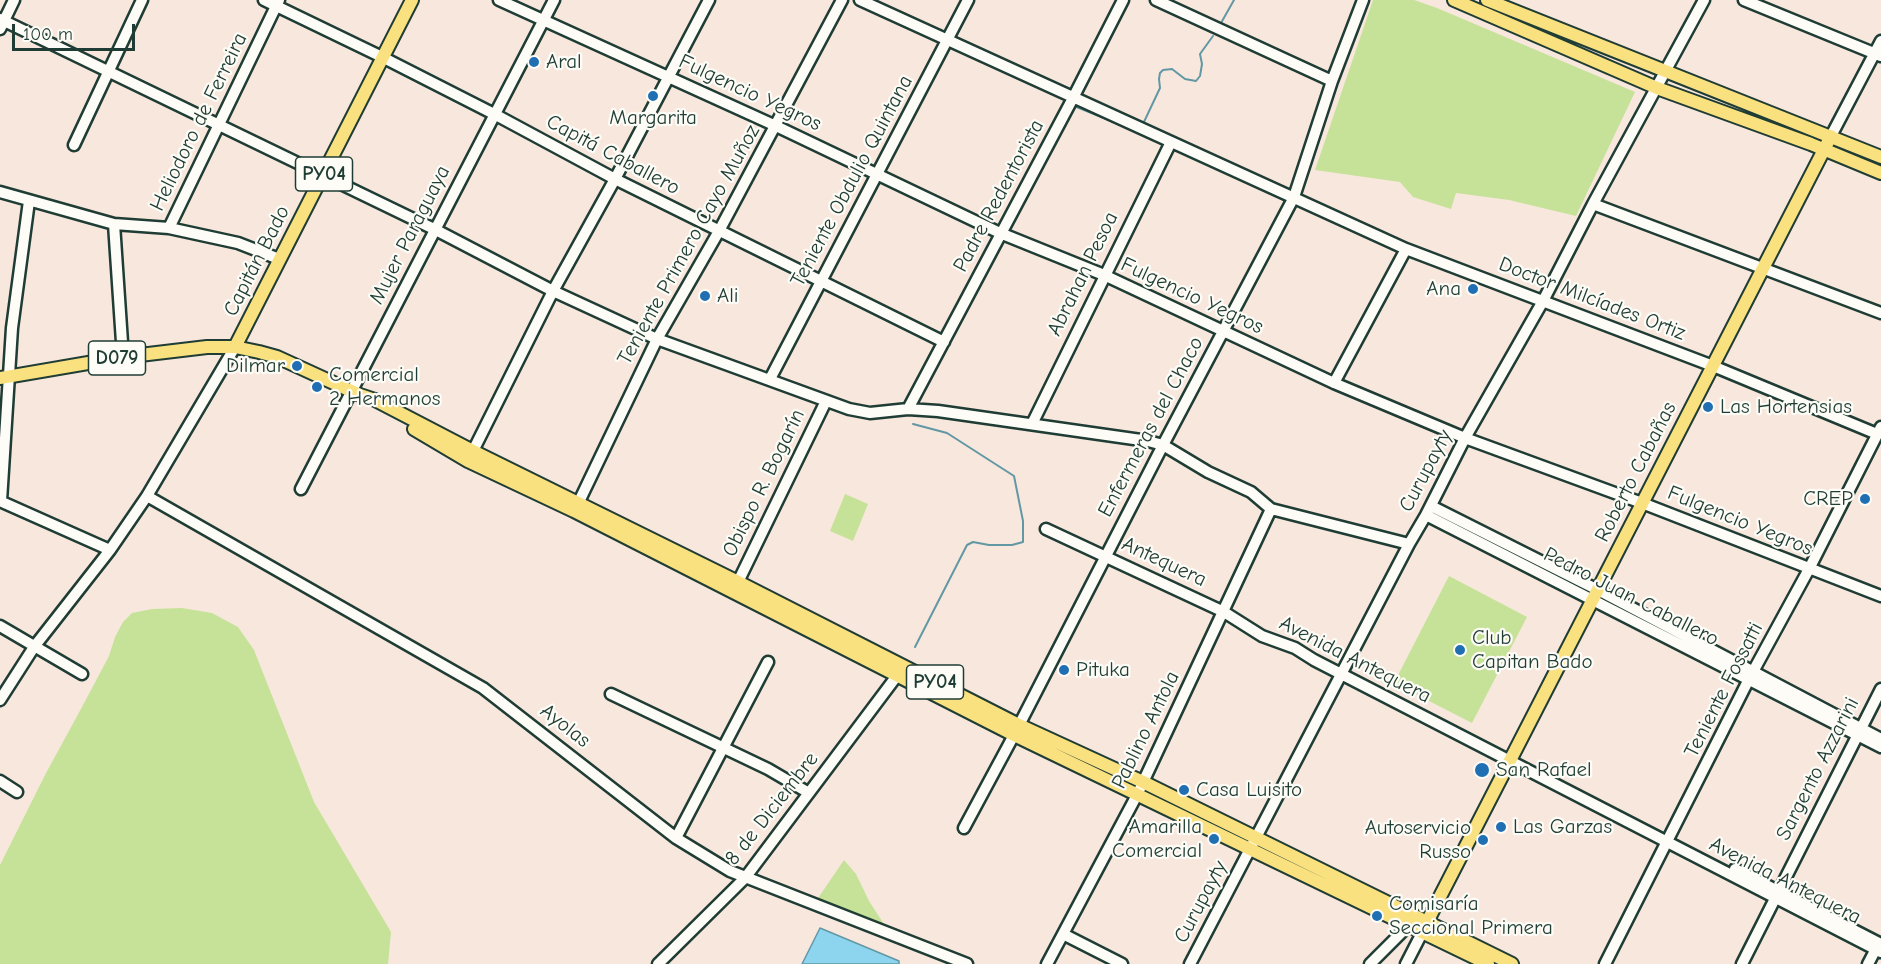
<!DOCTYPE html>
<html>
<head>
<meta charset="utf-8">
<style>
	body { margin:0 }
	#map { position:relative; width:1881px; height:964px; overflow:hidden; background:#f8e7dd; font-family:"Comic Neue",sans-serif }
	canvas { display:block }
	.scale { position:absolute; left:12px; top:24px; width:123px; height:27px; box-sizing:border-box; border:3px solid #1f3d34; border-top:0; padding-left:8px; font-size:18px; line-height:21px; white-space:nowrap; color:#1f3d34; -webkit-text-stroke:4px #fdfcf7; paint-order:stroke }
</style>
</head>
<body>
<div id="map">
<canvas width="1881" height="964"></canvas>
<div class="scale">100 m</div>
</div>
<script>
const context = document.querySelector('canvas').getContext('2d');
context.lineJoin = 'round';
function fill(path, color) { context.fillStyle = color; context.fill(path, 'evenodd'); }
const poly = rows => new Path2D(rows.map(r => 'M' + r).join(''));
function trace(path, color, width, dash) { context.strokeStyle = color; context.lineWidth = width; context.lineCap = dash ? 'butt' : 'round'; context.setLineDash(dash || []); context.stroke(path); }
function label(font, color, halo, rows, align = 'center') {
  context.font = font + ' "Comic Neue",sans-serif'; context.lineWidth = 4.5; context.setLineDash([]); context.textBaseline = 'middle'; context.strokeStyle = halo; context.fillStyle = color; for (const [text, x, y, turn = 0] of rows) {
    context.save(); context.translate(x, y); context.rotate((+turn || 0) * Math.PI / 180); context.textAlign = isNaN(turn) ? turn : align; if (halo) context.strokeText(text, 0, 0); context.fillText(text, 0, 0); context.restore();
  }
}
fill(poly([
	[1373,0,1414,0,1437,8,1635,92,1576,216,1509,200,1456,193,1451,209,1413,197,1400,182,1315,170],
	[845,494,868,504,853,541,830,531],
	[1449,576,1527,617,1472,723,1394,683],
	[182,608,212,613,238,627,254,650,314,802,391,932,388,964,0,964,0,865,46,773,82,707,109,656,115,637,123,622,132,613,152,609],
	[844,860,856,874,869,901,889,932,814,904]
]), '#c6e299');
const water = poly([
	[820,928,899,961,899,964,802,964,820,928]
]);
fill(water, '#8dd4ef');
trace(water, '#6198a4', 1.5);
trace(poly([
	[1221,23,1234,0],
	[1073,107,1074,106,1126,127],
	[1143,124,1160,88,1159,79,1160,73,1163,70,1172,69,1185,79,1196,81,1200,76,1202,64,1200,54,1213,36],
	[1012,224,1033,184],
	[992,262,1002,242],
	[913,424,947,433,1014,476,1023,521,1023,542,1012,545,989,545,973,542,967,545,915,647]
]), '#6198a4', 2);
const minor = poly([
	[264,0,382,57,496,115,615,179,944,342],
	[499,0,776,126,1000,233,1104,275,1334,383,1465,438,1642,503,1881,596],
	[860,0,1406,249,1713,366,1877,434],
	[1156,0,1332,81],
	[1744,0,1881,56],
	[0,19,434,229,553,291,657,339,849,409,870,413,908,409,938,411,1148,441,1163,445,1208,472,1251,492,1271,509,1409,544],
	[0,29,14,0],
	[1831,136,1881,41],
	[74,145,142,0],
	[0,192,114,224,169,228,238,243,279,259],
	[1593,204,1881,313],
	[114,224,123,357],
	[169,228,279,0],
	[770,379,968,0],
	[1334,383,1406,249],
	[908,409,1073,98,1123,0],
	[1032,424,1171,142],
	[470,457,553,291,615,179,709,0],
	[301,489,554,0],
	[147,496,483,688,676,838,730,871,967,964],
	[0,501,110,550],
	[1,501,12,328,29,201],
	[1431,506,1598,590,1881,739],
	[575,510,657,339,719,231,842,0],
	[1426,515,1881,747],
	[1046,529,1224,612,1262,636,1295,648,1314,660,1881,952],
	[738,582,826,401],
	[0,626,82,674],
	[611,694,768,769,809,793],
	[0,700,34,647,110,550,147,496,235,347],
	[0,781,17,792],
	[964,828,1014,735,1163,445,1294,197,1332,81,1363,0],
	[676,838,768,662],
	[1735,869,1881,944],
	[1063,934,1122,964],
	[658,964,745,878,902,669],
	[1047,964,1138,793,1271,509],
	[1190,964,1409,544,1426,515,1465,438,1543,301,1593,204,1704,0],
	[1370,964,1408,926],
	[1406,964,1425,927],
	[1605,964,1749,679,1809,569,1881,427],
	[1742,964,1881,689],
	[1868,964,1878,945]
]);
const major = poly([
	[1454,0,1657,88,1811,144,1881,173],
	[1487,0,1881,157],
	[235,347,412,0],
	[0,378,123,357,207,347,235,347,259,352,277,357,360,395,375,400,473,451,738,582,1019,725,1143,782,1512,964],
	[414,429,468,461,574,511,1014,735,1488,964],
	[1427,922,1831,136]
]);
trace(minor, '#1f3d34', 15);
trace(major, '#1f3d34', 16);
trace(minor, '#fdfcf7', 10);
trace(major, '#fae180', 12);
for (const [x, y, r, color] of [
	[534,62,6,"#1f6fb2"],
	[653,96,6,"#1f6fb2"],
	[1473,289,6,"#1f6fb2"],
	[705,296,6,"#1f6fb2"],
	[297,366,6,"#1f6fb2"],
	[317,387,6,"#1f6fb2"],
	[1708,407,6,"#1f6fb2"],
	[1865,499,6,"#1f6fb2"],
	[1460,650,6,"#1f6fb2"],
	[1064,670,6,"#1f6fb2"],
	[1482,770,8,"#1f6fb2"],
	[1184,790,6,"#1f6fb2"],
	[1501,827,6,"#1f6fb2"],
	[1214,839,6,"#1f6fb2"],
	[1483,840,6,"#1f6fb2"],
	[1377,916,6,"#1f6fb2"]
]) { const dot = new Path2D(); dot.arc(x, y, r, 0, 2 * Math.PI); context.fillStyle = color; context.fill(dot); trace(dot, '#fdfcf7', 2); }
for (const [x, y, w] of [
	[324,174,57],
	[117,358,57],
	[935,682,57]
]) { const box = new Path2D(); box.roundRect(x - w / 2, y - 17, w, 34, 4.5); context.fillStyle = '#fdfcf7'; context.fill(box); trace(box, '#1f3d34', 1.5); }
label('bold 20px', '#1f3d34', null, [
	["PY04",324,174],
	["D079",117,358],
	["PY04",935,682]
]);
label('21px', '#1f3d34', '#fdfcf7', [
	["Aral",546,62],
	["Margarita",653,118,"center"],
	["Ana",1461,289,"right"],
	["Ali",717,296],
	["Dilmar",285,366,"right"],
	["Comercial",329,375],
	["2 Hermanos",329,399],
	["Las Hortensias",1720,407],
	["CREP",1853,499,"right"],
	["Club",1472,638],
	["Capitan Bado",1472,662],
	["Pituka",1076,670],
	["San Rafael",1496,770],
	["Casa Luisito",1196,790],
	["Amarilla",1202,827,"right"],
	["Comercial",1202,851,"right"],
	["Las Garzas",1513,827],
	["Autoservicio",1471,828,"right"],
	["Russo",1471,852,"right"],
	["Comisaría",1389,904],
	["Seccional Primera",1389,928]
], 'left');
label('21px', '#1f3d34', '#fdfcf7', [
	["Fulgencio Yegros",750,93,25],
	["Heliodoro de Ferreira",199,122,-64],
	["Capitá Caballero",613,155,28],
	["Teniente Obdulio Quintana",852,181,-62],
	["Padre Redentorista",999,196,-62],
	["Mujer Paraguaya",410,235,-63],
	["Teniente Primero Cayo Muñoz",689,245,-61],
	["Capitán Bado",257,261,-63],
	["Abrahan Pesoa",1083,274,-64],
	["Fulgencio Yegros",1192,296,25],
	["Doctor Milcíades Ortiz",1592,299,21],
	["Enfermeras del Chaco",1151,427,-62],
	["Curupayty",1426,471,-62],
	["Roberto Cabañas",1636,472,-63],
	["Obispo R. Bogarín",764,483,-64],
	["Fulgencio Yegros",1740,521,22],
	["Antequera",1164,562,25],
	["Pedro Juan Caballero",1631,597,27],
	["Avenida Antequera",1355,660,27],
	["Teniente Fossatti",1724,690,-63],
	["Ayolas",565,726,38],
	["Pablino Antola",1146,730,-64],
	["Sargento Azzarini",1818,769,-63],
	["8 de Diciembre",772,809,-52],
	["Avenida Antequera",1785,881,27],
	["Curupayty",1201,902,-62]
]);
</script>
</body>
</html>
